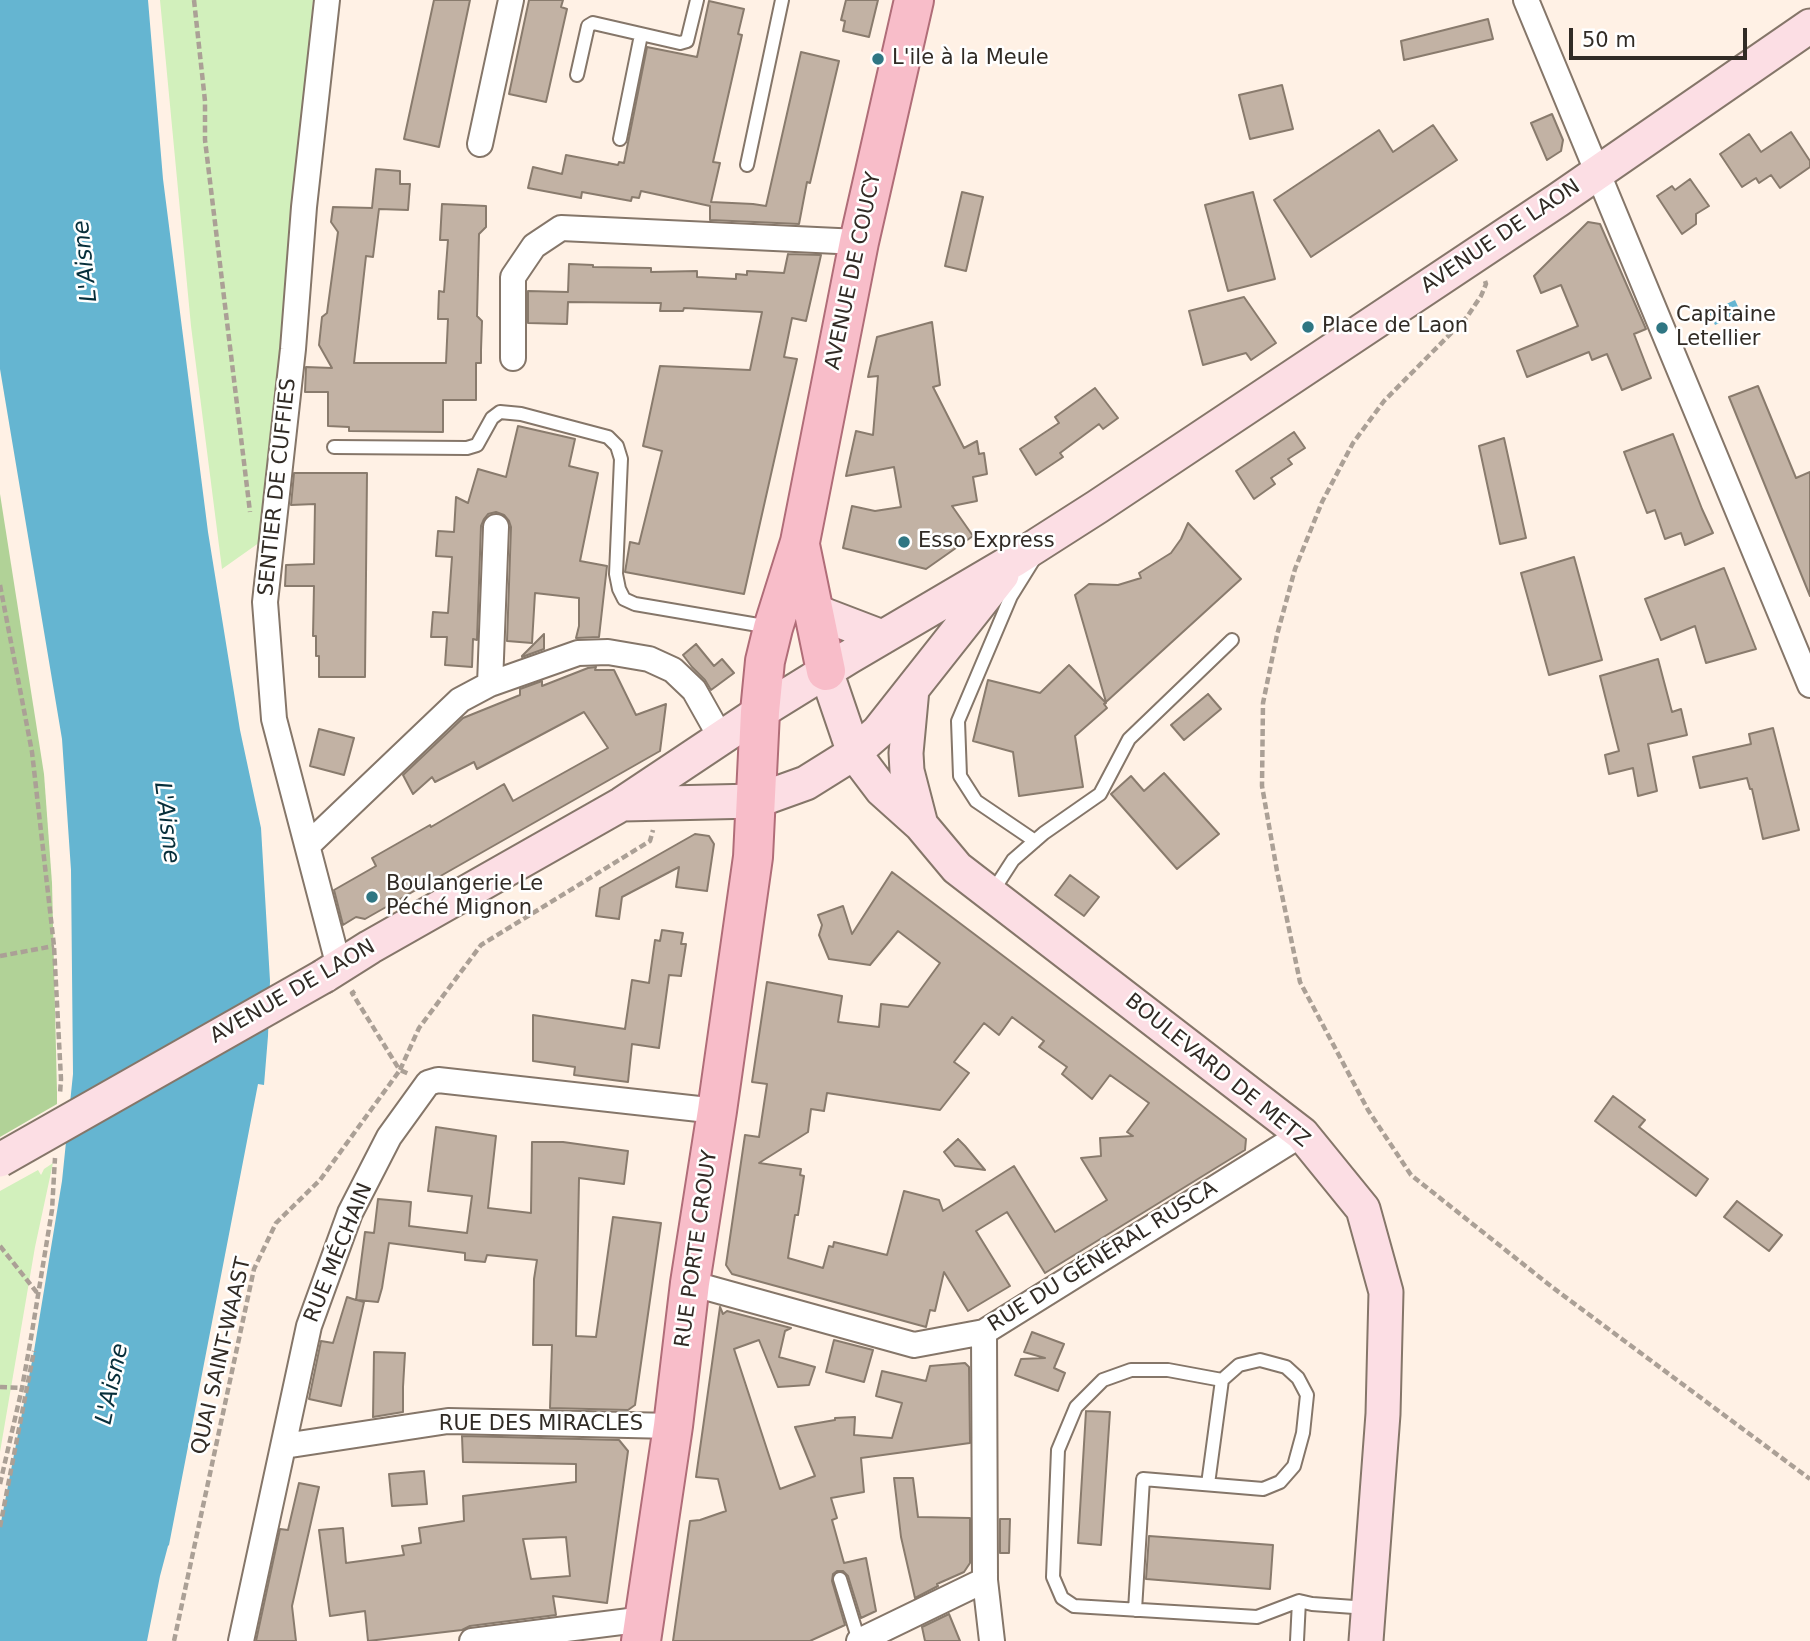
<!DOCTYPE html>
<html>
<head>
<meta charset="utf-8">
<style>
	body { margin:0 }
	#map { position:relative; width:1810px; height:1641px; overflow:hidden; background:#fff1e5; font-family:"DejaVu Sans",sans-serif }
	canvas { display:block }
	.scale { position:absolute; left:1569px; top:28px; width:178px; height:32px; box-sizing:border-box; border:4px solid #312b25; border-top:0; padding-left:9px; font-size:21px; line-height:24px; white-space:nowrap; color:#312b25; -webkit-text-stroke:5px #fff; paint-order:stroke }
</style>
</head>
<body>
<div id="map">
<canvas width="1810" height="1641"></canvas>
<div class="scale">50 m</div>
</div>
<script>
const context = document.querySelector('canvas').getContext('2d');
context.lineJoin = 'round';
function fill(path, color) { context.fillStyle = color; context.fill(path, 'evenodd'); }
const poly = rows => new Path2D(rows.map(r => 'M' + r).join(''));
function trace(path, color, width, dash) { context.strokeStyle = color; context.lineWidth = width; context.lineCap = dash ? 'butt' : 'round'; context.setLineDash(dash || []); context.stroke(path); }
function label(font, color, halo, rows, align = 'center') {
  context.font = font + ' "DejaVu Sans",sans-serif'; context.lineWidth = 5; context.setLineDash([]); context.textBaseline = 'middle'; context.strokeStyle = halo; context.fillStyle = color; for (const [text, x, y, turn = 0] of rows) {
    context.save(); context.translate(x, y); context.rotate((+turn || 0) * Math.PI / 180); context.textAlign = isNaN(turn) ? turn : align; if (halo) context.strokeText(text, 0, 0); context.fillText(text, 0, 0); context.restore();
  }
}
fill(poly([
	[160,0,313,0,263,540,222,569,191,326],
	[53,1163,35,1247,0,1452,0,1191,38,1170,41,1175,44,1169]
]), '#d2f0bc');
fill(poly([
	[0,494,44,774,52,883,57,1093,57,1104,0,1137]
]), '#b1d297');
fill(poly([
	[0,0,148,0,163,179,208,532,240,730,261,828,270,981,268,1036,264,1085,258,1084,169,1545,168,1546,160,1576,147,1641,0,1641,0,1527,34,1351,62,1181,73,1074,71,870,62,739,0,369],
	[1735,300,1741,313,1715,325,1709,312]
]), '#65b5d1');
const building = poly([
	[434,0,470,0,439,147,404,139,434,0],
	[529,0,563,0,561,7,567,9,546,102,509,94,529,0],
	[846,0,878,0,869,37,843,31,845,21,841,20,846,0],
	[709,1,744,9,738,34,742,35,713,162,720,163,711,202,753,204,766,206,801,52,839,61,810,183,807,182,799,224,710,220,710,206,641,191,639,198,632,197,631,201,582,192,581,198,528,188,533,167,562,174,566,155,618,165,619,162,624,163,647,47,697,57,709,1],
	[1488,19,1493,39,1404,60,1401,41,1488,19],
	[1282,85,1293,129,1250,139,1239,95,1282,85],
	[1552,114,1563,140,1561,151,1547,160,1531,123,1552,114],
	[1433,125,1457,160,1311,257,1274,200,1379,130,1393,152,1433,125],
	[1791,132,1810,161,1810,167,1780,188,1771,175,1759,183,1756,178,1742,187,1720,154,1749,134,1761,152,1791,132],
	[376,169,400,171,400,184,410,184,408,210,379,209,373,257,366,256,354,363,446,363,448,319,438,319,439,291,444,292,448,240,440,240,442,204,486,206,486,227,479,234,477,316,482,321,481,350,481,363,476,363,476,400,443,400,443,432,349,431,349,427,328,426,328,392,305,392,306,367,332,368,319,345,322,317,327,313,338,232,331,222,333,207,372,208,376,169],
	[1690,179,1709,206,1696,214,1696,224,1682,234,1657,196,1672,186,1675,190,1690,179],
	[962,192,983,197,966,271,945,266,962,192],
	[1253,192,1275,279,1228,291,1205,205,1253,192],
	[1588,222,1600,224,1646,329,1634,334,1651,378,1622,390,1607,354,1592,360,1589,352,1527,377,1517,351,1578,326,1561,285,1541,293,1534,276,1588,222],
	[788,254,821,255,806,321,792,318,784,357,797,359,744,594,625,572,630,542,639,544,662,451,643,446,660,366,750,370,762,312,684,308,683,311,660,311,661,303,568,302,567,324,528,323,528,291,568,292,569,264,593,265,593,267,651,268,651,272,697,271,697,277,736,279,736,274,747,275,747,271,784,273,788,254],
	[1244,297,1276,343,1251,360,1246,353,1203,365,1189,311,1244,297],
	[932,322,940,385,933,387,964,448,977,441,979,454,984,453,987,474,973,477,977,501,952,506,973,536,926,569,843,548,852,506,875,511,901,507,894,467,846,476,856,431,873,435,878,376,868,377,877,337,932,322],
	[1758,386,1796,478,1810,472,1810,596,1729,397,1758,386],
	[1095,388,1118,418,1103,429,1099,424,1060,453,1063,457,1036,475,1020,449,1059,423,1055,417,1095,388],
	[518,426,575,439,569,466,598,473,580,561,607,566,599,637,576,638,579,626,579,598,535,593,532,643,507,641,511,527,509,521,504,515,496,512,488,514,484,519,481,526,477,640,473,639,472,667,445,665,447,637,431,637,433,612,448,613,452,557,436,556,438,531,454,532,456,497,468,503,478,469,506,477,518,426],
	[1294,432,1305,448,1288,459,1292,464,1271,478,1275,484,1254,499,1236,471,1294,432],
	[1673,434,1702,509,1713,533,1685,545,1681,533,1665,539,1655,510,1647,513,1624,452,1673,434],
	[1504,438,1526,538,1500,544,1479,446,1504,438],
	[294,473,367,473,365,677,319,677,319,656,316,656,316,636,313,636,314,586,285,586,286,565,314,564,315,504,291,505,294,473],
	[1188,523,1241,579,1106,702,1075,595,1089,584,1118,585,1141,578,1139,573,1171,553,1181,539,1188,523],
	[1574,557,1602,660,1549,675,1521,573,1574,557],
	[1724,568,1756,649,1706,663,1695,626,1661,640,1645,599,1724,568],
	[544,634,544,649,522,657,522,656,544,634],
	[696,644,714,666,722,659,734,673,711,690,705,680,692,667,683,655,696,644],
	[1658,659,1672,712,1681,709,1687,735,1648,744,1657,791,1638,796,1633,768,1609,774,1605,755,1619,751,1600,676,1658,659],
	[1069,665,1106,703,1104,704,1107,708,1075,736,1083,787,1019,796,1013,752,973,741,988,680,1040,693,1069,665],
	[596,667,595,670,614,670,636,715,666,704,660,751,365,919,356,917,343,925,334,890,376,866,372,858,430,825,431,827,504,784,513,801,608,748,584,712,477,769,474,762,435,782,432,777,413,794,403,775,463,718,520,695,520,689,542,681,542,686,588,668,596,667],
	[1208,694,1221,709,1184,740,1171,725,1208,694],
	[1773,728,1799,830,1763,839,1752,789,1750,789,1747,778,1700,788,1693,757,1751,744,1749,734,1773,728],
	[319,729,354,738,344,775,310,766,319,729],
	[1164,773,1219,834,1177,869,1111,794,1131,776,1144,791,1164,773],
	[695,834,709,836,714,844,707,891,676,887,679,867,622,897,619,919,596,916,600,888,695,834],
	[892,872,1246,1139,1245,1150,1045,1273,1007,1212,976,1231,1010,1286,968,1311,944,1272,935,1311,930,1310,926,1327,732,1274,726,1265,745,1135,759,1137,767,1084,752,1082,767,982,842,996,838,1022,879,1027,881,1004,908,1007,940,963,898,931,870,965,829,959,819,935,822,925,818,915,843,906,852,934,892,872],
	[1012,1017,1044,1041,1039,1047,1067,1067,1062,1074,1092,1099,1110,1075,1149,1103,1127,1132,1133,1136,1100,1138,1101,1156,1081,1158,1107,1200,1055,1232,1014,1166,943,1211,939,1200,904,1191,887,1255,834,1242,833,1247,829,1246,823,1268,788,1258,795,1215,798,1215,804,1176,800,1175,801,1169,759,1163,808,1132,811,1109,824,1111,827,1093,940,1110,969,1073,954,1062,984,1023,999,1035,1012,1017],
	[1070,875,1099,897,1084,916,1055,895,1070,875],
	[662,930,683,933,681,944,686,944,681,976,669,975,659,1048,632,1044,628,1082,574,1075,575,1067,533,1061,533,1015,625,1029,632,980,649,983,655,940,660,941,662,930],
	[1613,1096,1645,1120,1639,1127,1708,1179,1696,1196,1595,1121,1613,1096],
	[436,1127,496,1136,488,1208,531,1213,532,1142,563,1142,628,1151,624,1184,579,1178,576,1336,596,1337,613,1217,661,1223,635,1405,628,1410,550,1408,552,1345,533,1345,534,1279,537,1260,487,1255,485,1262,465,1260,465,1253,389,1243,382,1288,378,1302,357,1300,364,1302,341,1406,309,1399,321,1341,333,1343,347,1297,356,1300,365,1232,374,1233,378,1199,411,1202,409,1226,467,1233,472,1196,428,1191,436,1127],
	[958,1139,965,1146,985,1170,955,1166,944,1152,958,1139],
	[1737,1201,1782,1235,1769,1251,1724,1217,1737,1201],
	[720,1307,723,1314,727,1311,791,1328,785,1331,779,1357,815,1367,809,1385,778,1387,759,1340,734,1349,780,1489,815,1476,795,1427,835,1420,835,1418,855,1417,854,1435,892,1438,902,1403,876,1396,882,1371,926,1381,930,1366,965,1363,969,1367,970,1443,861,1458,864,1492,831,1498,837,1518,832,1520,844,1563,866,1558,876,1611,861,1618,848,1576,843,1571,837,1571,833,1574,832,1581,845,1625,810,1641,673,1641,690,1521,700,1520,726,1511,718,1479,696,1477,720,1307],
	[1032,1332,1064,1344,1054,1368,1065,1373,1058,1391,1015,1375,1021,1359,1045,1358,1024,1352,1032,1332],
	[834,1340,873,1350,864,1382,826,1372,834,1340],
	[374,1352,405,1353,403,1387,403,1412,373,1417,374,1352],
	[1086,1411,1110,1412,1101,1545,1078,1543,1086,1411],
	[462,1436,619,1440,628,1451,607,1603,553,1596,556,1615,470,1626,462,1630,368,1641,365,1611,330,1616,319,1530,343,1528,346,1563,404,1555,402,1546,421,1543,419,1528,464,1521,463,1496,576,1482,576,1464,463,1462,462,1436],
	[566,1537,570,1576,531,1579,523,1539,566,1537],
	[424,1471,427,1504,392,1506,389,1474,424,1471],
	[894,1478,913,1478,918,1517,970,1518,970,1563,964,1572,937,1584,938,1586,915,1598,901,1537,894,1478],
	[299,1483,319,1487,292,1606,296,1641,256,1641,280,1529,288,1530,299,1483],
	[1000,1519,1010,1519,1009,1553,1000,1553,1000,1519],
	[1149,1536,1273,1545,1270,1589,1146,1579,1149,1536],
	[949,1614,960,1641,925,1641,922,1627,949,1614]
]);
fill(building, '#c2b2a4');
trace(building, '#897b6d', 2);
const service = poly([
	[577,75,588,26,593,23,680,43,687,41,697,0],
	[620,139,641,35],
	[747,165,782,0],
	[334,447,467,448,477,445,492,418,500,412,521,414,608,437,617,446,621,459,616,574,619,589,624,599,635,604,770,627],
	[1034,559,1011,596,958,721,960,776,976,801,1035,841],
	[991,894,1013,860,1044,833,1100,794,1129,739,1232,640],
	[1208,1484,1222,1380],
	[840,1579,859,1641],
	[1135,1610,1143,1479,1263,1489,1280,1482,1294,1466,1303,1433,1307,1395,1298,1378,1286,1367,1260,1360,1239,1365,1222,1380,1168,1370,1131,1370,1103,1380,1076,1407,1058,1450,1053,1577,1062,1598,1074,1606,1257,1617,1299,1601,1312,1604,1368,1608],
	[1297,1641,1299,1601]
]);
const minor = poly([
	[327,0,304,207,293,349,265,602,274,719,339,967],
	[1526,0,1810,685],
	[480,144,511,0],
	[513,358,513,277,534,246,561,228,859,242],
	[490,684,496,527],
	[308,845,460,700,490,684,578,653,608,652,649,659,673,670,694,690,721,738],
	[690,1283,914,1345,984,1332,1302,1134],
	[984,1332,985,1580,992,1641],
	[284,1446,448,1421,673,1426],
	[241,1641,309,1326,350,1213,389,1137,428,1083,438,1080,717,1111],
	[472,1641,645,1619],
	[859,1641,985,1580]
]);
const secondary = poly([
	[814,611,882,637],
	[826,671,854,753,882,790,921,825,957,868,1302,1134,1363,1209,1386,1292,1383,1414,1366,1641],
	[912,689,906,753,907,771,921,825],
	[623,804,756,801,806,783,854,753,878,732,1002,575],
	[324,976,370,947,622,804,760,712,849,657,1014,560,1097,507,1558,200,1810,26]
]);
const primary = poly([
	[800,545,826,671],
	[641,1641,673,1426,690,1283,717,1111,753,857,760,712,765,661,773,628,800,542,859,242,914,0]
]);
trace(service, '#857669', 16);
trace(minor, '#857669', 28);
trace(secondary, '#857669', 37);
trace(primary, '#b06d78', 42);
trace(poly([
	[194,0,205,101,205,140,250,512],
	[1485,281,1486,284,1481,296,1467,317,1384,401,1353,443,1322,502,1295,569,1277,635,1263,703,1262,786,1277,871,1300,982,1368,1110,1411,1175,1552,1287,1810,1479],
	[0,585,32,752,54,946,61,1079,60,1094],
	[0,956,54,946],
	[355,991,352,993,399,1069],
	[400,1070,419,1028,481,945,650,841,653,830],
	[0,1246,38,1294],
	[0,1387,22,1388],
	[0,1484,22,1388,31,1338,52,1210,55,1158],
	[0,1527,34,1351],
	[174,1641,254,1269,276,1223,320,1180,400,1070,409,1074]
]), '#aba096', 4.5, [7, 3.5]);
trace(service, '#fff', 12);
trace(minor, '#fff', 24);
trace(secondary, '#fcdee4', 33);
trace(primary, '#f8bdc9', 38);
const secondaryBridge = poly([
	[0,1160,324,976]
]);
trace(secondaryBridge, '#857669', 37, []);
trace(secondaryBridge, '#fcdee4', 33);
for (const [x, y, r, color] of [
	[878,59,7,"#2f7683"],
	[1308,327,7,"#2f7683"],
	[1662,328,7,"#2f7683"],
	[904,542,7,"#2f7683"],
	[372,897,7,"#2f7683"]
]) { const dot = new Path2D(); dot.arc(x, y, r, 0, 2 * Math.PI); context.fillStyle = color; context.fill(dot); trace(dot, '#fff', 2.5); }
label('21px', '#312b25', '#fff', [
	["L'ile à la Meule",892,59],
	["Capitaine",1676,316],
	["Letellier",1676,340],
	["Place de Laon",1322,327],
	["Esso Express",918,542],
	["Boulangerie Le",386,885],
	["Péché Mignon",386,909]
], 'left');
label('21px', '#312b25', '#fff', [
	["AVENUE DE LAON",1501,237,-34],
	["AVENUE DE COUCY",854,271,-78],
	["SENTIER DE CUFFIES",278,487,-84],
	["AVENUE DE LAON",293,992,-30],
	["BOULEVARD DE METZ",1217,1071,39],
	["RUE PORTE CROUY",697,1249,-82],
	["RUE MÉCHAIN",339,1253,-68],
	["RUE DU GÉNÉRAL RUSCA",1103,1257,-32],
	["QUAI SAINT-WAAST",222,1356,-77],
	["RUE DES MIRACLES",541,1425]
]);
label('italic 23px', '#062e3a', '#fff', [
	["L'Aisne",86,261,-96],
	["L'Aisne",166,823,83],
	["L'Aisne",113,1384,-78]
]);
</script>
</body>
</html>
